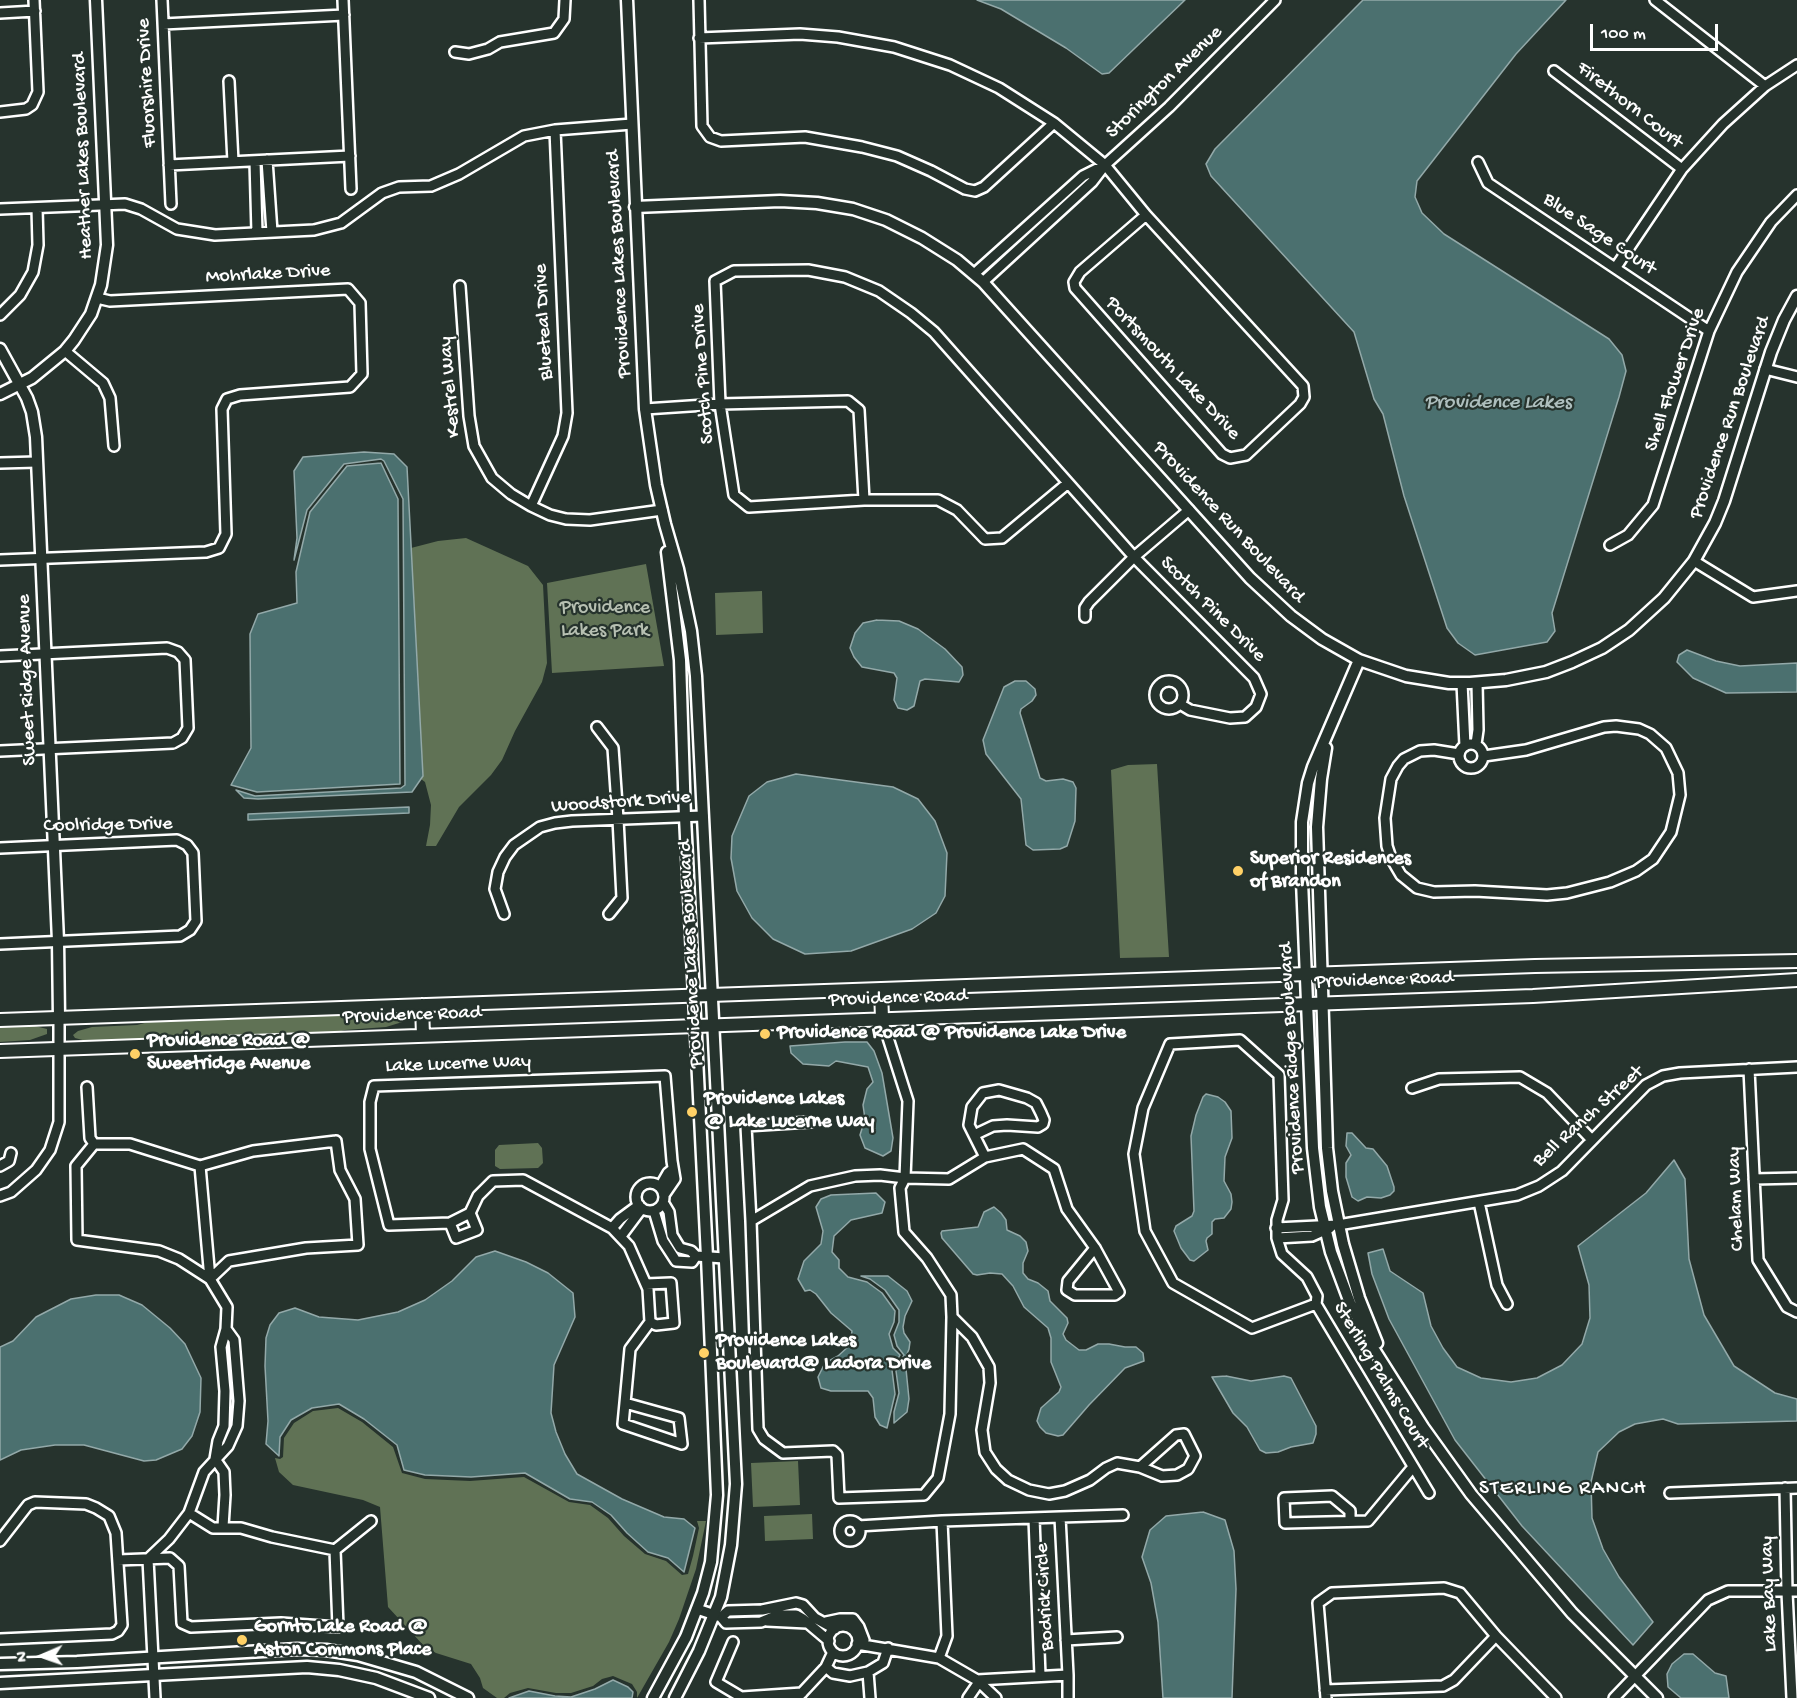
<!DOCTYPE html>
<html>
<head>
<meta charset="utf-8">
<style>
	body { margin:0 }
	#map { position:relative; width:1797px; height:1698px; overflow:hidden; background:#26332d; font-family:"Gochi Hand",sans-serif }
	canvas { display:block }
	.north { position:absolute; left:12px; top:1626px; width:60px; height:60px; -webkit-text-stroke:4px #26332d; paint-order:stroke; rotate:268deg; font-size:16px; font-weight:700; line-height:24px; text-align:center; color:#fff }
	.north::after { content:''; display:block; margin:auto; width:21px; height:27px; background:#fff; clip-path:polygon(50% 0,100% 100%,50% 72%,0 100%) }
	.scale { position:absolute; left:1590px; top:24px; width:128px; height:27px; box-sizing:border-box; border:3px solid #fff; border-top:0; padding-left:8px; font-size:18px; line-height:21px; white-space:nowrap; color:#fff; -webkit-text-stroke:4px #26332d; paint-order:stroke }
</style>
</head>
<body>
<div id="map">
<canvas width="1797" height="1698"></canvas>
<div class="north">N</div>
<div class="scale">100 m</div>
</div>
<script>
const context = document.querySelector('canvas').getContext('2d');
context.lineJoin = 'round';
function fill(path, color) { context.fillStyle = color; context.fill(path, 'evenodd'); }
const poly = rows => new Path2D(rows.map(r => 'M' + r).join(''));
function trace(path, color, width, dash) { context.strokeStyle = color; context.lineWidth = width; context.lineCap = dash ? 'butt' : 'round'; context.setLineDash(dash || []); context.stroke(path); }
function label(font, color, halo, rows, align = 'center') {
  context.font = font + ' "Gochi Hand",sans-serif'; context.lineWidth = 4.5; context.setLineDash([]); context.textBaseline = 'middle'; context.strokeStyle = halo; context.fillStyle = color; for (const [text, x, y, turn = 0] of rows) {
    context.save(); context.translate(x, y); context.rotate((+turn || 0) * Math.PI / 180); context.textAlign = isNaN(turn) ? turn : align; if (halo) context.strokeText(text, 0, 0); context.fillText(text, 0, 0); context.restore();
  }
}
fill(poly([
	[466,538,528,566,543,585,547,663,542,682,515,731,502,760,491,775,459,807,436,846,426,846,430,825,431,805,425,782,421,779,423,776,411,548,438,541],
	[646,564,664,666,552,673,547,583],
	[762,591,763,633,716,635,715,593],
	[1157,764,1169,957,1120,958,1111,770,1128,765],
	[391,1012,408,1016,409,1020,386,1027,345,1030,326,1035,90,1042,75,1038,73,1035,78,1031,92,1027,137,1025,156,1020],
	[0,1025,35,1026,47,1029,47,1034,30,1040,0,1042],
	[538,1143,542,1148,543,1163,538,1168,500,1169,495,1166,495,1150,499,1145],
	[338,1408,362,1422,393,1447,402,1473,425,1479,470,1481,524,1477,569,1502,590,1505,608,1518,624,1536,645,1554,666,1561,682,1575,688,1574,693,1556,699,1528,697,1521,706,1521,696,1569,679,1619,669,1642,637,1698,637,1692,632,1684,613,1676,602,1679,593,1686,571,1693,556,1693,528,1688,510,1693,504,1698,497,1698,483,1688,480,1678,471,1664,436,1653,424,1646,388,1607,380,1507,363,1500,293,1485,279,1472,275,1458,280,1459,283,1457,284,1438,294,1423,313,1411],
	[798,1461,800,1505,753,1507,751,1463],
	[812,1514,813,1539,765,1541,764,1516]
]), '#607255');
const water = poly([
	[977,0,1185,0,1109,73,1102,74,1066,48,1001,9,977,0],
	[1363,0,1566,0,1516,54,1417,181,1415,197,1422,213,1444,234,1609,339,1622,355,1626,371,1619,397,1552,613,1555,631,1547,642,1475,655,1458,643,1447,628,1404,496,1383,414,1374,399,1354,332,1211,176,1206,164,1215,149,1363,0],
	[364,452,394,454,407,467,423,776,412,792,258,799,244,798,236,790,255,796,401,788,405,785,403,499,384,461,381,459,344,464,307,510,294,560,297,538,294,471,303,457,364,452],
	[381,463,398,499,400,784,257,792,231,785,251,748,250,634,258,614,297,603,296,572,310,512,347,466,381,463],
	[877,620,899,621,918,629,945,649,962,667,963,675,959,682,925,679,920,681,914,706,907,710,898,708,894,700,897,678,894,673,862,667,854,657,850,648,855,633,863,623,877,620],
	[1687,650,1716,661,1740,666,1797,663,1797,692,1726,693,1693,678,1677,662,1679,655,1687,650],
	[1015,681,1026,681,1035,689,1036,695,1032,701,1021,709,1020,713,1040,778,1046,781,1063,779,1073,782,1076,788,1075,821,1067,846,1060,849,1033,850,1026,845,1021,799,986,754,983,740,1004,687,1015,681],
	[796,774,893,787,918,799,935,821,947,853,945,896,936,913,912,929,851,951,805,954,773,939,752,918,737,891,731,858,732,836,749,796,767,782,796,774],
	[409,807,409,813,248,820,248,814,409,807],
	[845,1042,867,1042,874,1051,882,1073,893,1138,891,1151,883,1156,865,1148,860,1135,865,1119,863,1105,867,1089,873,1082,868,1067,836,1061,829,1066,803,1064,791,1053,790,1046,845,1042],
	[1206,1094,1218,1097,1225,1102,1231,1111,1232,1138,1225,1157,1224,1181,1231,1194,1232,1202,1231,1209,1224,1218,1215,1219,1212,1222,1212,1234,1207,1238,1206,1241,1208,1250,1194,1261,1190,1260,1181,1248,1174,1231,1176,1226,1192,1216,1194,1211,1191,1136,1196,1115,1203,1097,1206,1094],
	[1347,1133,1352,1133,1366,1148,1373,1149,1387,1166,1394,1187,1394,1191,1390,1195,1381,1198,1367,1197,1358,1201,1352,1197,1346,1177,1346,1163,1351,1155,1346,1146,1347,1133],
	[1674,1160,1685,1179,1689,1259,1704,1315,1734,1366,1775,1393,1797,1399,1797,1421,1678,1424,1663,1419,1635,1424,1619,1432,1598,1452,1591,1482,1592,1518,1603,1549,1619,1577,1653,1622,1633,1645,1522,1526,1455,1440,1389,1319,1372,1274,1368,1253,1383,1249,1390,1271,1423,1293,1431,1326,1443,1348,1457,1367,1481,1378,1511,1382,1537,1378,1562,1365,1582,1344,1590,1318,1589,1285,1578,1246,1646,1193,1674,1160],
	[876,1193,885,1202,882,1213,851,1220,834,1236,832,1252,839,1260,839,1268,848,1277,867,1282,882,1293,895,1311,894,1322,889,1334,893,1348,900,1355,892,1370,895,1394,887,1428,880,1425,875,1417,873,1398,868,1391,831,1391,821,1388,818,1377,825,1363,838,1356,850,1345,852,1331,831,1313,816,1294,810,1290,805,1291,798,1279,804,1261,821,1244,823,1231,816,1207,821,1199,831,1195,876,1193],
	[994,1207,1001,1213,1006,1220,1007,1230,1020,1236,1026,1242,1028,1251,1023,1263,1023,1273,1028,1279,1038,1283,1048,1291,1050,1301,1067,1318,1068,1323,1063,1334,1066,1340,1079,1350,1086,1350,1098,1344,1109,1344,1125,1347,1136,1347,1143,1353,1144,1361,1125,1368,1089,1405,1063,1435,1058,1436,1046,1433,1040,1427,1037,1421,1041,1408,1059,1392,1061,1387,1051,1362,1051,1338,1048,1328,1024,1307,1013,1286,1002,1274,990,1273,977,1275,973,1274,942,1238,941,1233,942,1231,978,1227,984,1212,994,1207],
	[495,1251,526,1262,548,1273,573,1293,575,1317,554,1365,551,1413,556,1432,565,1454,577,1474,622,1499,664,1517,684,1519,695,1528,684,1572,668,1558,648,1552,627,1533,611,1515,592,1502,570,1499,525,1473,471,1477,425,1475,404,1470,397,1445,364,1419,339,1404,312,1408,291,1420,280,1437,279,1456,266,1444,268,1421,265,1366,266,1338,270,1325,279,1313,295,1308,319,1317,358,1320,398,1312,425,1300,452,1281,476,1257,495,1251],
	[861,1276,888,1276,907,1291,912,1301,905,1316,903,1327,904,1333,910,1342,909,1349,905,1359,909,1399,907,1412,894,1423,894,1412,899,1393,896,1371,904,1355,897,1346,894,1335,899,1322,899,1310,885,1290,870,1279,861,1276],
	[96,1295,119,1295,142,1305,170,1328,185,1344,201,1378,200,1412,192,1436,182,1449,156,1460,144,1461,84,1445,55,1445,21,1450,0,1460,0,1347,13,1341,36,1317,71,1299,96,1295],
	[1226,1376,1251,1381,1284,1376,1291,1378,1316,1426,1316,1434,1313,1443,1291,1447,1278,1452,1266,1453,1260,1450,1247,1427,1233,1413,1212,1377,1226,1376],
	[1203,1512,1225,1520,1234,1551,1236,1589,1232,1698,1163,1698,1158,1622,1151,1583,1142,1557,1150,1530,1166,1516,1203,1512],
	[1684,1654,1693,1654,1715,1673,1726,1676,1729,1698,1681,1698,1668,1687,1667,1674,1672,1664,1684,1654],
	[613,1680,628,1687,633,1692,632,1698,509,1698,529,1691,555,1696,571,1697,595,1689,613,1680]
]);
fill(water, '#4b706f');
trace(water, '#93a9a9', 1.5);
const minor = poly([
	[162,0,171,204],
	[343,0,351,189],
	[699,0,702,126,710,137,721,141,805,137,862,147,897,156,931,171,965,189,975,191,984,187,1054,123],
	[1655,0,1765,86],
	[0,13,35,11],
	[163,24,344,15],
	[699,38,800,34,838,37,894,47,950,65,999,88,1054,123,1105,165,1146,215],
	[455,52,469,54,488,49,500,42,554,33,564,19,565,0],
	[1554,71,1682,169],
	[229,81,233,162],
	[0,112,26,109,32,105,38,92,34,0],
	[267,160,272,232],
	[255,161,257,233],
	[1478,162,1488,183,1709,331],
	[169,165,350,156],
	[0,209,125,204,141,209,177,229,215,235,314,230,341,223,382,193,399,187,431,186,459,174,524,136,555,130,632,124],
	[1146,215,1303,386,1304,397,1300,404,1246,455,1230,458,1222,454,1075,288,1074,282,1080,272,1146,215],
	[1616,267,1682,169,1723,124,1765,86,1797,65],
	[974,274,1083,176,1103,166],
	[983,282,1092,182,1105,165,1169,107,1275,0],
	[460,286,469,416,474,446,492,478,511,494,531,506,550,515,566,519,590,520,662,510],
	[0,315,20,295,33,272,38,245,37,208],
	[65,351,103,383,110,398,114,446],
	[1765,369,1797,377],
	[645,409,720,404,848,401,859,410,864,500],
	[0,463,37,462],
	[1068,483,1002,538,985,539,957,510,938,500,864,500,749,507,734,495,720,404,715,281,734,271,808,270,845,277,879,291,911,313,934,332,1134,557,1254,678,1261,694,1256,707,1245,717,1230,718,1190,710,1180,704],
	[531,506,563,436,567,413,555,130],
	[1610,545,1628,535,1653,505,1709,331,1737,272,1771,222,1797,195],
	[0,560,206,552,219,548,226,534,222,409,227,399,240,395,350,387,362,374,360,303,348,289,110,301,97,298],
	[1694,561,1753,597,1797,591],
	[1085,617,1085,608,1089,602,1134,557,1189,510],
	[0,656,167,648,178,652,185,660,188,728,182,738,173,743,0,751],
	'1155 695a14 14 0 1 1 28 0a14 14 0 1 1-28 0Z',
	[1462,683,1465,746],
	[597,727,613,748,618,819,622,898,609,914],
	'1459 756a12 12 0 1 1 24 0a12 12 0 1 1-24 0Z',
	[1476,744,1478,730,1477,683],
	[1459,754,1434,750,1420,751,1404,759,1398,766,1391,779,1385,818,1387,846,1391,858,1401,875,1417,888,1434,892,1475,891,1547,895,1567,893,1610,882,1636,871,1653,859,1671,832,1680,795,1678,773,1666,748,1650,734,1639,729,1616,726,1604,727,1526,750,1484,756],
	[0,848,177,840,187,845,193,853,196,921,190,930,180,936,0,944],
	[504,914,495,889,498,872,505,857,514,845,540,827,555,823,572,821,703,816],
	[882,1019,908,1101,905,1178,900,1188,904,1232,927,1258,951,1295,952,1317,950,1414,938,1478,924,1495,839,1498,837,1455,833,1451,783,1453,764,1439,758,1429,751,1221,810,1186,855,1176,880,1175,905,1178,949,1179,985,1157,1023,1149,1054,1169,1067,1209,1095,1248,1119,1292,1115,1295,1075,1295,1067,1290,1068,1281,1095,1248],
	[1240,1040,1279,1075,1283,1200,1277,1220,1277,1238,1282,1254,1307,1277,1317,1296,1316,1304,1252,1328,1173,1283,1145,1231,1134,1154,1143,1108,1170,1044,1240,1040],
	[1749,1069,1758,1260,1787,1307,1797,1312],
	[87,1087,90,1138,94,1144],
	[1412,1088,1439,1079,1520,1077,1547,1093,1592,1140],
	[974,1135,993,1126,1007,1125,1038,1127,1043,1124,1044,1120,1041,1113,1036,1103,1027,1098,999,1090,983,1093,972,1107,969,1125,985,1157],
	[336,1141,340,1170,355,1199,358,1245,306,1248,229,1261,210,1279,179,1259,159,1251,77,1240,76,1166,94,1144,130,1144,200,1166,253,1151,336,1141],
	[0,1166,9,1161,11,1153],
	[200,1166,210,1279,227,1307,226,1329,221,1347,225,1391,224,1426,218,1441,215,1459],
	[1754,1179,1797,1178],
	'636 1197a14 14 0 1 1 28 0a14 14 0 1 1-28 0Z',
	[660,1187,668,1173,673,1169],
	[0,1196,11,1192,36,1170,50,1150,59,1122,59,1018],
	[663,1202,669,1212,672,1235,680,1248,691,1251,696,1256,724,1258],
	[1479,1202,1497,1285,1507,1304],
	[654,1211,663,1241,676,1261,692,1262,696,1256],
	[751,1221,746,1126,810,1122],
	[450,1223,456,1238,477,1230,470,1213],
	[612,1228,620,1219,639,1205],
	[1276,1228,1338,1225,1517,1195,1539,1186,1562,1171,1646,1085,1663,1076,1680,1073,1797,1067],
	[621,1236,642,1208],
	[1277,1238,1312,1236,1330,1228],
	[646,1284,671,1283,674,1323,656,1325,650,1322],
	[1316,1304,1429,1493],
	[952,1317,972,1337,989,1367,990,1383,982,1430,985,1452,996,1469,1008,1480,1029,1490,1049,1494,1065,1491,1090,1480,1106,1468,1117,1463,1140,1467,1162,1476,1177,1475,1188,1469,1195,1456,1184,1434,1176,1435,1140,1467],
	[625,1403,623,1424,682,1444,679,1418,625,1403,630,1349,650,1322,648,1289,629,1246,612,1228,523,1180,493,1181,478,1196,470,1213,450,1223,389,1225,370,1149,370,1102,374,1086,665,1076,672,1161,675,1179,664,1195],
	[215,1459,224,1472,225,1495,223,1527],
	[1785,1488,1787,1592,1792,1698],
	[1670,1493,1797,1488],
	[1060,1517,1123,1515],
	[1034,1518,1040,1676],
	[1350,1521,1350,1511,1332,1496,1284,1498,1285,1523,1368,1521,1413,1467],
	'840 1531a10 10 0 1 1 20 0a10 10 0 1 1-20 0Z',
	[858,1526,942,1521],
	[0,1541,28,1505,35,1502,86,1504,96,1508,109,1516,116,1533,122,1625,118,1631,112,1634,0,1639],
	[335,1550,371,1521],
	[118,1560,170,1558,179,1566,182,1623,191,1627,281,1623,338,1627,335,1550,272,1537,241,1528,213,1528,189,1513],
	[697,1609,721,1617,726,1623,761,1622,778,1615,796,1615,803,1619,829,1641],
	[721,1617,728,1611,762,1610,796,1603,803,1605,815,1618,835,1629],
	[767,1621,807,1623],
	[826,1622,840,1619,853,1619,859,1627,864,1640],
	'828 1641a15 15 0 1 1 30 0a15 15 0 1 1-30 0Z',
	[1066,1640,1117,1637],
	[733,1642,716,1682,743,1698],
	[857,1644,939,1658,977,1680,996,1698],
	[939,1658,947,1636,942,1521,1060,1517,1068,1675,977,1680],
	[826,1667,833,1673,850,1676,868,1672,883,1663,888,1648],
	[868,1672,870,1698],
	[1068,1675,1068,1698],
	[1325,1690,1443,1686,1454,1680,1496,1636],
	[742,1697,802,1693],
	[798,1697,826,1667,833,1652],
	[155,1698,148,1559,169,1539,189,1513,204,1472,228,1446,237,1426,239,1401,234,1340,226,1329],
	[968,1698,979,1682],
	[1326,1698,1318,1603,1332,1593,1444,1588,1460,1593,1496,1636,1556,1698],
	[1614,1698,1708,1600,1728,1591,1797,1591]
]);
const tertiary = poly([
	[627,0,645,409,656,485,665,524,678,569,691,631,696,676,736,1484,731,1545,721,1597,699,1651,675,1698],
	[635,207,780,201,817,203,853,209,886,220,922,238,957,260,983,282,1250,578,1291,616,1322,639,1359,660,1406,676,1449,683,1470,683,1506,680,1546,672,1572,662,1602,648,1629,630,1664,598,1694,561,1715,523,1724,501,1771,352,1784,320,1797,296],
	[0,349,27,398,32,412,36,437,58,941,59,1018],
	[0,394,32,378,65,351,74,340,91,314,101,285,107,245,96,0],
	[1359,660,1313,767,1308,783,1302,822,1302,881,1313,1148,1320,1207,1331,1252,1350,1303,1373,1348,1423,1427,1471,1494,1572,1613,1657,1698],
	[1326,748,1321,779,1317,827,1327,1148,1332,1191,1343,1244,1359,1298,1377,1343],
	[0,1664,77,1662,297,1649,326,1650,358,1655,416,1672,468,1698],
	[0,1683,307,1667,339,1670,376,1678,429,1698],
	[653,1698,686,1637,703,1593,711,1562,717,1495,707,1257,685,817,680,660,667,552]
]);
const secondary = poly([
	[881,989,882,1019],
	[422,1005,423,1036],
	[0,1020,1535,966,1797,961],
	[0,1051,1533,996,1797,980]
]);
trace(minor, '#fff', 14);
trace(tertiary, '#fff', 15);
trace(secondary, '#fff', 16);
trace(minor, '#26332d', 9);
trace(tertiary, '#26332d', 10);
trace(secondary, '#26332d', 12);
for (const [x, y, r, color] of [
	[1238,871,6,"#ffd166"],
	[765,1034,6,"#ffd166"],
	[135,1054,6,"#ffd166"],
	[692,1112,6,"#ffd166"],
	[704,1353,6,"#ffd166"],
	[242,1640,6,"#ffd166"]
]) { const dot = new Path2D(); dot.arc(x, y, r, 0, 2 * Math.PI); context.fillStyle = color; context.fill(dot); trace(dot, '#26332d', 2); }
label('20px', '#fff', '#26332d', [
	["Fluorshire Drive",148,83,-93],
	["Storington Avenue",1165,83,-44],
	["Firethorn Court",1629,106,38],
	["Heather Lakes Boulevard",84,156,-92],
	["Blue Sage Court",1599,235,34],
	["Providence Lakes Boulevard",620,264,-93],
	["Mohrlake Drive",268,275,-3],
	["Blueteal Drive",545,322,-93],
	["Portsmouth Lake Drive",1172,369,47],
	["Scotch Pine Drive",704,374,-94],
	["Shell Flower Drive",1676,380,-71],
	["Kestrel Way",451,387,-95],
	["Providence Run Boulevard",1731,418,-71],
	["Providence Run Boulevard",1228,523,47],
	["Scotch Pine Drive",1212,610,45],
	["Sweet Ridge Avenue",28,680,-92],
	["Woodstork Drive",621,803,-4],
	["Coolridge Drive",108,826,-1],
	["Providence Lakes Boulevard",692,954,-93],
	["Providence Road",1384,981,-2],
	["Providence Road",898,999,-2],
	["Providence Road",412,1016,-2],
	["Providence Ridge Boulevard",1293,1058,-93],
	["Lake Lucerne Way",458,1065,-2],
	["Bell Ranch Street",1589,1117,-42],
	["Chelam Way",1737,1199,-92],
	["Sterling Palms Court",1380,1376,59],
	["Lake Bay Way",1770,1594,-92],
	["Bodrick Circle",1046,1597,-93]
]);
label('20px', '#b7c0b2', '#26332d', [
	["Providence",605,609],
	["Lakes Park",605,632]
]);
label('bold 20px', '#fff', '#26332d', [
	["Superior Residences",1250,860],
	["of Brandon",1250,883],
	["Providence Road @ Providence Lake Drive",777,1034],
	["Providence Road @",147,1042],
	["Sweetridge Avenue",147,1065],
	["Providence Lakes",704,1100],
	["@ Lake Lucerne Way",704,1123],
	["Providence Lakes",716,1342],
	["Boulevard@ Ladora Drive",716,1365],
	["Gornto Lake Road @",254,1628],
	["Aston Commons Place",254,1651]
], 'left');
label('italic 21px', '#aebfbe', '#26332d', [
	["Providence Lakes",1498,404]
]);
context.letterSpacing = '1.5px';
label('21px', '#fff', '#26332d', [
	["STERLING RANCH",1563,1490]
]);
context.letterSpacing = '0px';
</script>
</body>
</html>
